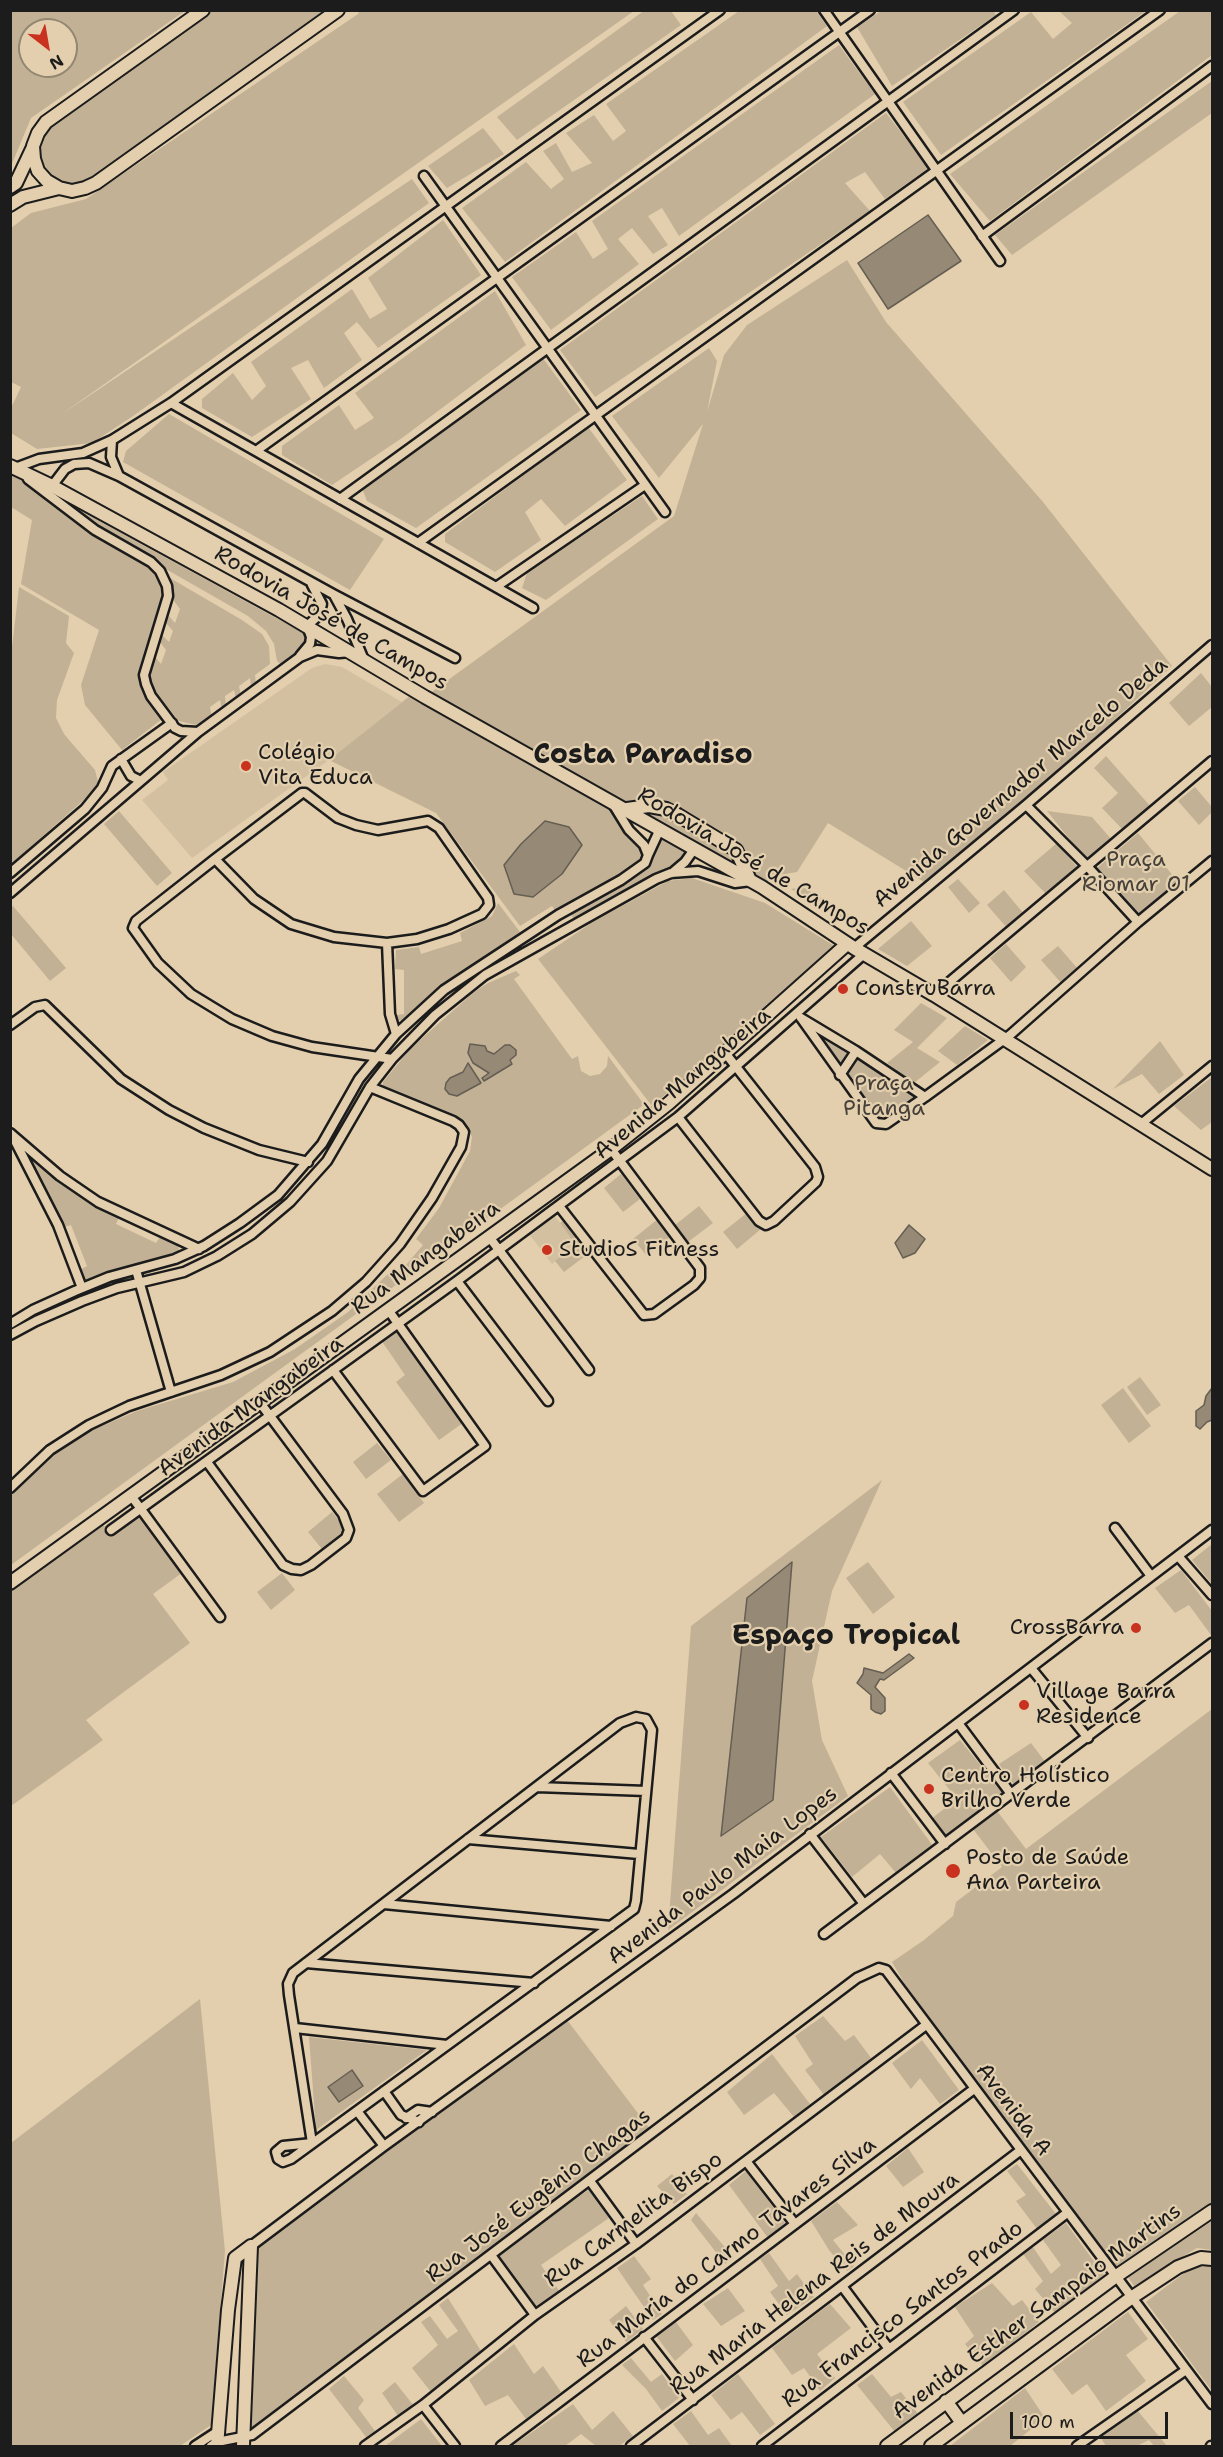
<!DOCTYPE html>
<html>
<head>
<meta charset="utf-8">
<style>
	body { margin:0 }
	#map { position:relative; width:1223px; height:2457px; overflow:hidden; background:#e3cfad; font-family:"Shantell Sans",sans-serif }
	canvas { display:block }
	.frame { position:absolute; inset:0; border:12px solid #1c1c1c; pointer-events:none }
	.north { position:absolute; left:18px; top:18px; width:60px; height:60px; box-sizing:border-box; background:#e3cfad; border:2px solid #938773; border-radius:50%; rotate:149deg; font-size:16px; font-weight:700; line-height:24px; text-align:center; color:#1c1c1c }
	.north::after { content:''; display:block; margin:auto; width:21px; height:27px; background:#c8321e; clip-path:polygon(50% 0,100% 100%,50% 72%,0 100%) }
	.scale { position:absolute; left:1010px; top:2412px; width:158px; height:27px; box-sizing:border-box; border:3px solid #1c1c1c; border-top:0; padding-left:8px; font-size:18px; line-height:21px; white-space:nowrap; color:#1c1c1c; -webkit-text-stroke:4px #e3cfad; paint-order:stroke }
</style>
</head>
<body>
<div id="map">
<canvas width="1223" height="2457"></canvas>
<div class="frame"></div>
<div class="north">N</div>
<div class="scale">100 m</div>
</div>
<script>
const context = document.querySelector('canvas').getContext('2d');
context.lineJoin = 'round';
function fill(path, color) { context.fillStyle = color; context.fill(path, 'evenodd'); }
const poly = rows => new Path2D(rows.map(r => 'M' + r).join(''));
function trace(path, color, width, dash) { context.strokeStyle = color; context.lineWidth = width; context.lineCap = dash ? 'butt' : 'round'; context.setLineDash(dash || []); context.stroke(path); }
function label(font, color, halo, rows, align = 'center') {
  context.font = font + ' "Shantell Sans",sans-serif'; context.lineWidth = 4.5; context.setLineDash([]); context.textBaseline = 'middle'; context.strokeStyle = halo; context.fillStyle = color; for (const [text, x, y, turn = 0] of rows) {
    context.save(); context.translate(x, y); context.rotate((+turn || 0) * Math.PI / 180); context.textAlign = isNaN(turn) ? turn : align; if (halo) context.strokeText(text, 0, 0); context.fillText(text, 0, 0); context.restore();
  }
}
fill(poly([
	[325,664,342,667,402,702,329,760,192,858,142,800,168,780,163,772,312,668],
	[554,1215,577,1246,552,1264,529,1234]
]), '#d2c0a1');
fill(poly([
	[11,10,185,10,185,11,31,118,11,166],
	[30,30,66,30,66,66,30,66],
	[645,10,671,11,681,25,517,140,497,117],
	[993,10,996,15,892,86,857,27,881,11],
	[213,11,327,11,85,184,67,186,55,182,39,164,37,151,49,128],
	[359,11,634,11,59,416,412,179,429,203,133,416,92,443,37,449,11,433,11,408,21,387,11,382,11,228,31,213,86,199,358,14],
	[739,11,816,11,827,26,505,262,462,208,526,162,551,189,564,179,543,151,556,143,572,172,592,163,566,133,594,115,613,141,626,131,606,104],
	[1059,11,1146,11,941,155,903,102,1031,12,1053,39,1072,23],
	[1180,11,1212,11,1212,55,990,221,950,174],
	[839,45,875,94,679,236,662,208,648,216,668,245,653,254,632,228,618,239,639,264,551,330,512,277,576,232,593,259,608,249,592,221],
	[1212,81,1212,113,1012,255,995,235],
	[886,113,929,168,885,199,865,172,845,183,870,211,595,397,560,350],
	[483,128,504,154,447,188,428,166],
	[443,220,481,275,378,348,357,322,344,333,362,360,324,388,308,360,291,368,311,399,252,437,202,408,202,399,233,373,252,400,266,386,251,362,352,289,370,319,387,309,368,278],
	[847,260,886,322,1043,502,1172,666,1013,815,929,885,828,823,797,872,773,876,762,887,695,848,685,862,575,921,569,911,558,915,552,906,520,926,436,813,329,760,416,691,426,696,674,516,703,424,659,478,612,416,709,348,717,361,707,412,724,355,747,325],
	[613,802,660,829,647,854],
	[495,291,526,345,402,438,332,485,282,455,282,446,339,405,355,430,374,418,355,393],
	[542,357,581,410,416,528,367,501,362,488],
	[169,414,384,539,350,590,123,462,126,451],
	[588,427,627,480,565,526,541,499,525,512,541,540,495,572,445,542,445,534],
	[11,466,46,492,307,635,309,638,299,655,282,666,277,661,274,644,266,631,248,616,150,560,167,586,144,675,166,716,122,750,85,705,81,685,99,630,21,584,32,520,11,507],
	[642,496,658,519,546,600,522,588,527,573],
	[170,578,242,620,262,634,269,646,270,664,255,675,256,685,251,688,250,678,239,686,241,696,236,699,234,690,225,696,226,707,222,710,220,700,210,707,212,718,196,725,179,721,157,694,150,680,150,672,155,657,161,664,166,650,160,642,162,635,169,642,173,631,166,623,169,616,175,623,180,609,174,601],
	[19,587,69,616,66,643,74,653,57,700,56,718,64,734,95,770,98,782,95,790,11,864,10,665],
	[1201,673,1212,687,1212,707,1189,726,1169,703],
	[1106,756,1151,807,1125,832,1102,808,1118,793,1094,768],
	[1195,787,1212,807,1212,812,1199,825,1178,801],
	[119,811,172,873,157,886,104,824],
	[1047,811,1092,817,1113,841,1087,861],
	[1138,833,1179,883,1138,914,1097,868],
	[1057,843,1078,868,1047,895,1024,871],
	[692,878,765,903,836,947,652,1106,538,959,593,922,668,881],
	[958,879,980,903,969,913,948,887],
	[803,887,849,915,851,924,791,889],
	[1004,890,1024,914,1008,929,987,905],
	[498,903,520,932,457,975,405,1021,397,1020,397,1015,404,1014,404,970,395,969,396,950,419,947,421,954,462,941,460,933,492,916],
	[13,906,66,968,50,981,11,934,11,908],
	[911,921,932,946,907,966,878,949],
	[1006,944,1026,967,1011,982,990,958],
	[1058,946,1078,969,1062,984,1041,960],
	[516,971,520,975,514,979,572,1059,578,1056,581,1071,590,1076,600,1074,607,1066,608,1056,643,1103,642,1106,11,1565,11,1490,48,1456,86,1433,137,1411,233,1382,295,1349,348,1312,389,1273,395,1278,423,1245,416,1239,439,1208,470,1151,472,1137,469,1130,460,1120,386,1092,382,1088,383,1082,411,1048,473,993,488,983],
	[921,1003,947,1018,917,1048,940,1062,914,1083,887,1063,913,1042,894,1030],
	[801,1019,925,1097,880,1125],
	[965,1026,988,1040,957,1065,938,1051],
	[1160,1041,1184,1075,1159,1094,1142,1074,1113,1089],
	[1212,1077,1212,1122,1201,1130,1174,1106],
	[35,1159,119,1217,116,1224,156,1243,160,1237,178,1244,179,1251,85,1280,80,1270,87,1266,71,1225,64,1227,32,1161],
	[621,1174,640,1199,623,1212,604,1188],
	[699,1206,713,1223,688,1242,675,1225],
	[748,1212,761,1229,737,1249,723,1232],
	[658,1219,671,1236,647,1256,633,1239],
	[564,1220,589,1253,564,1272,555,1261,576,1245,560,1223],
	[397,1323,467,1420,439,1440,396,1382,405,1375,379,1337],
	[1140,1377,1161,1405,1147,1415,1127,1387],
	[1123,1388,1151,1426,1129,1443,1101,1405],
	[377,1443,391,1460,366,1479,353,1462],
	[403,1474,424,1503,399,1522,377,1494],
	[882,1480,832,1591,812,1681,822,1740,848,1796,668,1930,691,1626],
	[140,1508,186,1570,153,1594,190,1643,86,1720,103,1740,11,1806,11,1592,102,1523,108,1531],
	[332,1512,346,1529,322,1549,308,1532],
	[1212,1544,1212,1584,1192,1560],
	[868,1562,895,1597,873,1614,846,1578],
	[1181,1570,1212,1611,1211,1635,1189,1605,1175,1613,1155,1588],
	[282,1573,295,1590,271,1610,257,1592],
	[1212,1709,1212,2211,1115,2277,906,1986,892,1962,924,1940,953,1916,956,1902,1002,1867,970,1825,994,1807,1026,1849],
	[960,1740,1004,1794,945,1838,931,1819,957,1799,928,1763],
	[1031,1743,1046,1763,1014,1785,999,1764],
	[890,1787,933,1846,896,1873,880,1854,852,1877,821,1837],
	[200,1999,225,2251,211,2425,180,2446,11,2446,11,2143],
	[564,2016,653,2133,506,2246,590,2189,609,2218,541,2265,560,2292,535,2314,491,2256,243,2437,251,2246],
	[823,2016,845,2041,854,2035,871,2058,824,2095,805,2070,813,2064,795,2036],
	[309,2037,427,2050,316,2130],
	[922,2040,959,2090,940,2104,920,2078,911,2089,892,2063],
	[772,2054,810,2104,794,2117,774,2093,744,2115,727,2092],
	[908,2148,924,2172,903,2187,886,2166],
	[1017,2164,1056,2214,1037,2229,1016,2201,1026,2195,1007,2171],
	[746,2171,785,2223,768,2238,729,2185],
	[672,2174,687,2194,674,2204,657,2186],
	[837,2202,858,2225,833,2240,854,2266,847,2271,829,2250,811,2221],
	[696,2213,734,2258,725,2264,691,2220],
	[1212,2221,1212,2250,1197,2248,1134,2286,1128,2277],
	[1066,2223,1104,2275,1055,2313,1035,2289,1043,2281,1023,2254,1033,2247,1051,2274,1061,2265,1043,2240],
	[769,2253,789,2281,797,2274,814,2297,787,2315,770,2292,778,2286,760,2259],
	[634,2256,651,2279,643,2285,662,2314,653,2320,617,2268],
	[1212,2265,1212,2391,1146,2302,1191,2268],
	[992,2283,1013,2306,1022,2300,1039,2322,983,2366,965,2344,974,2336,955,2307],
	[728,2288,745,2311,721,2326,703,2304],
	[448,2298,481,2351,431,2392,412,2368,438,2345,421,2322,430,2316,447,2339,458,2331,439,2305],
	[830,2304,851,2328,817,2354,835,2378,820,2391,804,2368,792,2375,772,2348],
	[626,2306,643,2329,626,2342,609,2320],
	[1128,2312,1148,2339,1126,2355,1146,2381,1106,2411,1087,2384,1072,2395,1052,2369],
	[676,2322,693,2345,675,2361,656,2336],
	[514,2344,534,2374,543,2366,561,2392,526,2419,508,2395,485,2406,469,2380],
	[631,2358,651,2382,662,2374,679,2398,662,2411,646,2389,622,2365],
	[738,2374,775,2424,760,2435,742,2412,731,2420,711,2395],
	[872,2374,891,2397,901,2392,919,2415,895,2432,857,2385],
	[344,2376,364,2400,358,2408,375,2431,366,2437,329,2389],
	[395,2382,414,2406,398,2416,382,2393],
	[1025,2388,1045,2418,1010,2446,950,2446],
	[573,2404,592,2430,613,2411,633,2436,619,2446,596,2446,581,2434,565,2446,512,2446],
	[1137,2410,1167,2446,1154,2446,1149,2440,1137,2446,1106,2446,1100,2437],
	[691,2411,708,2435,719,2428,732,2446,690,2446,673,2424],
	[421,2419,442,2446,385,2446]
]), '#c2b195');
const water = poly([
	[928,215,961,261,888,309,858,263,928,215],
	[545,821,569,827,582,845,562,874,533,897,514,894,504,865,521,844,545,821],
	[470,1044,485,1046,487,1051,494,1054,505,1045,510,1045,516,1050,516,1055,510,1060,512,1064,484,1081,482,1078,489,1073,473,1063,468,1053,470,1044],
	[468,1063,481,1083,457,1096,449,1094,445,1089,446,1083,450,1078,463,1072,468,1063],
	[909,1225,925,1239,915,1253,903,1258,895,1243,909,1225],
	[1212,1388,1212,1420,1207,1422,1200,1429,1196,1426,1196,1411,1204,1405,1206,1396,1212,1388],
	[792,1562,773,1800,721,1836,747,1598,792,1562],
	[909,1654,914,1658,884,1680,880,1679,875,1687,885,1698,885,1711,881,1714,875,1712,871,1709,871,1695,857,1683,863,1674,864,1668,883,1673,909,1654],
	[352,2070,363,2086,339,2102,328,2087,352,2070]
]);
fill(water, '#968a76');
trace(water, '#655e52', 1.5);
const street = poly([
	[824,10,1000,261],
	[424,176,665,512],
	[982,236,1212,66],
	[171,403,533,608],
	[112,440,111,457,119,476],
	[256,451,870,10],
	[18,470,15,468,39,459,83,453,112,440,171,403,720,10],
	[28,479,95,530,151,562,160,571,167,586,168,596,144,675,146,684,151,696,175,728,181,731,198,732,300,657,317,650,339,653,351,652],
	[52,486,65,469,74,464,89,463,119,476,333,594,455,658],
	[340,499,1014,10],
	[418,543,1160,10],
	[496,587,645,485],
	[334,595,347,619,364,660],
	[300,656,310,644,311,637,307,626,319,615,322,604,312,585],
	[121,759,131,776,139,780],
	[1026,805,1087,866,1138,922],
	[648,855,660,829],
	[215,859,254,899,291,924,334,937,387,943,417,939,449,929,482,914,489,905,488,898,439,828,428,821,378,830,356,825,338,818,305,793,302,793,215,859,136,921,133,928,158,963,191,994,232,1019,272,1036,312,1047,392,1059],
	[10,873,85,809,102,788,112,766,172,723],
	[672,873,685,862,695,848],
	[10,893,198,732],
	[387,943,390,1014,396,1034],
	[854,948,1026,805,1212,645],
	[934,995,1212,761],
	[801,1018,856,1051,925,1097,886,1124,876,1123,801,1018],
	[10,1025,35,1007,45,1005,121,1079,169,1110,204,1128,259,1150,308,1162],
	[840,1075,856,1051],
	[925,1097,1010,1035,1138,922,1212,861],
	[678,1117,759,1221,766,1225,774,1221,816,1182,818,1177,815,1167,726,1054],
	[1141,1124,1212,1066],
	[10,1133,60,1176,98,1202,199,1249],
	[14,1139,58,1225,82,1288],
	[559,1206,644,1315,654,1314,694,1285,700,1278,700,1268,611,1149],
	[490,1238,589,1370],
	[136,1270,171,1392],
	[457,1281,548,1401],
	[10,1324,33,1310,75,1291,109,1277,175,1259,204,1246,240,1223,278,1195,322,1144,359,1079,396,1034,444,990,558,915,621,880,645,863,648,855,644,845,629,830,613,804],
	[10,1335,36,1321,82,1301,117,1288,184,1272,217,1256,252,1234,290,1202,327,1161,370,1087,392,1059,435,1015,485,975,656,879,671,873,698,871,735,883,751,881],
	[333,1370,423,1491,485,1446,389,1311],
	[207,1462,283,1565,292,1569,301,1570,311,1565,346,1538,349,1530,343,1514,261,1404],
	[10,1488,50,1450,89,1425,129,1406,221,1375,270,1352,332,1311,366,1282,400,1244,432,1198,461,1147,464,1132,459,1125,453,1121,370,1087],
	[132,1497,220,1617],
	[1115,1528,1151,1576],
	[111,1530,457,1281,678,1117,864,954],
	[1178,1556,1212,1595],
	[1031,1668,1088,1738],
	[958,1723,1011,1794],
	[891,1773,945,1844],
	[537,1787,646,1791],
	[810,1834,864,1904],
	[468,1839,639,1854],
	[384,1904,611,1926],
	[824,1934,1212,1643],
	[306,1963,534,1983],
	[295,2028,447,2045],
	[384,2091,401,2115,419,2122],
	[357,2111,384,2146],
	[406,2118,418,2110,432,2112],
	[312,2143,283,2146,276,2152,278,2159,283,2162,291,2159,634,1909,636,1901,652,1730,646,1719,636,1717,620,1723,293,1973,288,1984,289,1995,312,2143],
	[746,2161,795,2224],
	[590,2181,636,2244],
	[251,2246,384,2146,733,1894,1212,1530],
	[491,2255,535,2315],
	[842,2286,889,2349],
	[644,2337,693,2400],
	[423,2405,455,2446],
	[195,2446,218,2431],
	[211,2446,217,2442,252,2435,857,1978,879,1968,886,1970,1212,2404],
	[365,2446,423,2405,535,2315,636,2244,926,2025],
	[501,2446,974,2089],
	[631,2446,1021,2150],
	[762,2446,1067,2213],
	[1077,2446,1186,2370],
	[1211,2446,1212,2446]
]);
const secondary = poly([
	[203,10,46,122,38,133,33,146,34,159,38,171,47,181,59,188,72,191,85,188,96,183,338,10],
	[10,187,16,183,33,147],
	[10,205,23,197,59,188],
	[10,466,52,486,279,610,425,697,762,887,854,948,934,995,1212,1169],
	[627,809,649,806,666,809,678,815,736,850,750,880],
	[10,1583,611,1149,669,1103,847,944],
	[946,2401,962,2423],
	[217,2446,228,2310,235,2258,251,2246],
	[243,2446,251,2246],
	[887,2446,1115,2277,1212,2211],
	[931,2446,1131,2298,1178,2267,1201,2258,1212,2259]
]);
trace(street, '#1c1c1c', 13);
trace(secondary, '#1c1c1c', 16);
trace(street, '#e3cfad', 8);
trace(secondary, '#e3cfad', 12);
for (const [x, y, r, color] of [
	[246,766,6,"#c8321e"],
	[843,989,6,"#c8321e"],
	[547,1250,6,"#c8321e"],
	[1136,1628,6,"#c8321e"],
	[1024,1705,6,"#c8321e"],
	[929,1789,6,"#c8321e"],
	[953,1871,8,"#c8321e"]
]) { const dot = new Path2D(); dot.arc(x, y, r, 0, 2 * Math.PI); context.fillStyle = color; context.fill(dot); trace(dot, '#e3cfad', 2); }
label('22px', '#1c1c1c', '#e3cfad', [
	["Rodovia José de Campos",331,619,30],
	["Avenida Governador Marcelo Deda",1021,783,-40],
	["Rodovia José de Campos",753,862,31],
	["Avenida Mangabeira",683,1084,-40],
	["Rua Mangabeira",426,1258,-36],
	["Avenida Mangabeira",251,1407,-36],
	["Avenida Paulo Maia Lopes",723,1876,-37],
	["Avenida A",1013,2110,53],
	["Rua José Eugênio Chagas",539,2196,-37],
	["Rua Carmelita Bispo",634,2220,-36],
	["Rua Maria do Carmo Tavares Silva",727,2253,-37],
	["Rua Maria Helena Reis de Moura",815,2284,-37],
	["Avenida Esther Sampaio Martins",1037,2312,-36],
	["Rua Francisco Santos Prado",903,2315,-37]
]);
label('22px', '#1c1c1c', '#e3cfad', [
	["Colégio",258,753],
	["Vita Educa",258,778],
	["ConstruBarra",855,989],
	["StudioS Fitness",559,1250],
	["CrossBarra",1124,1628,"right"],
	["Village Barra",1036,1692],
	["Residence",1036,1717],
	["Centro Holístico",941,1776],
	["Brilho Verde",941,1801],
	["Posto de Saúde",966,1858],
	["Ana Parteira",966,1883]
], 'left');
label('22px', '#46413a', '#e3cfad', [
	["Praça",1136,860],
	["Riomar 01",1136,885],
	["Praça",884,1084],
	["Pitanga",884,1109]
]);
label('bold 28px', '#1c1c1c', '#e3cfad', [
	["Costa Paradiso",643,756],
	["Espaço Tropical",846,1637]
]);
</script>
</body>
</html>
